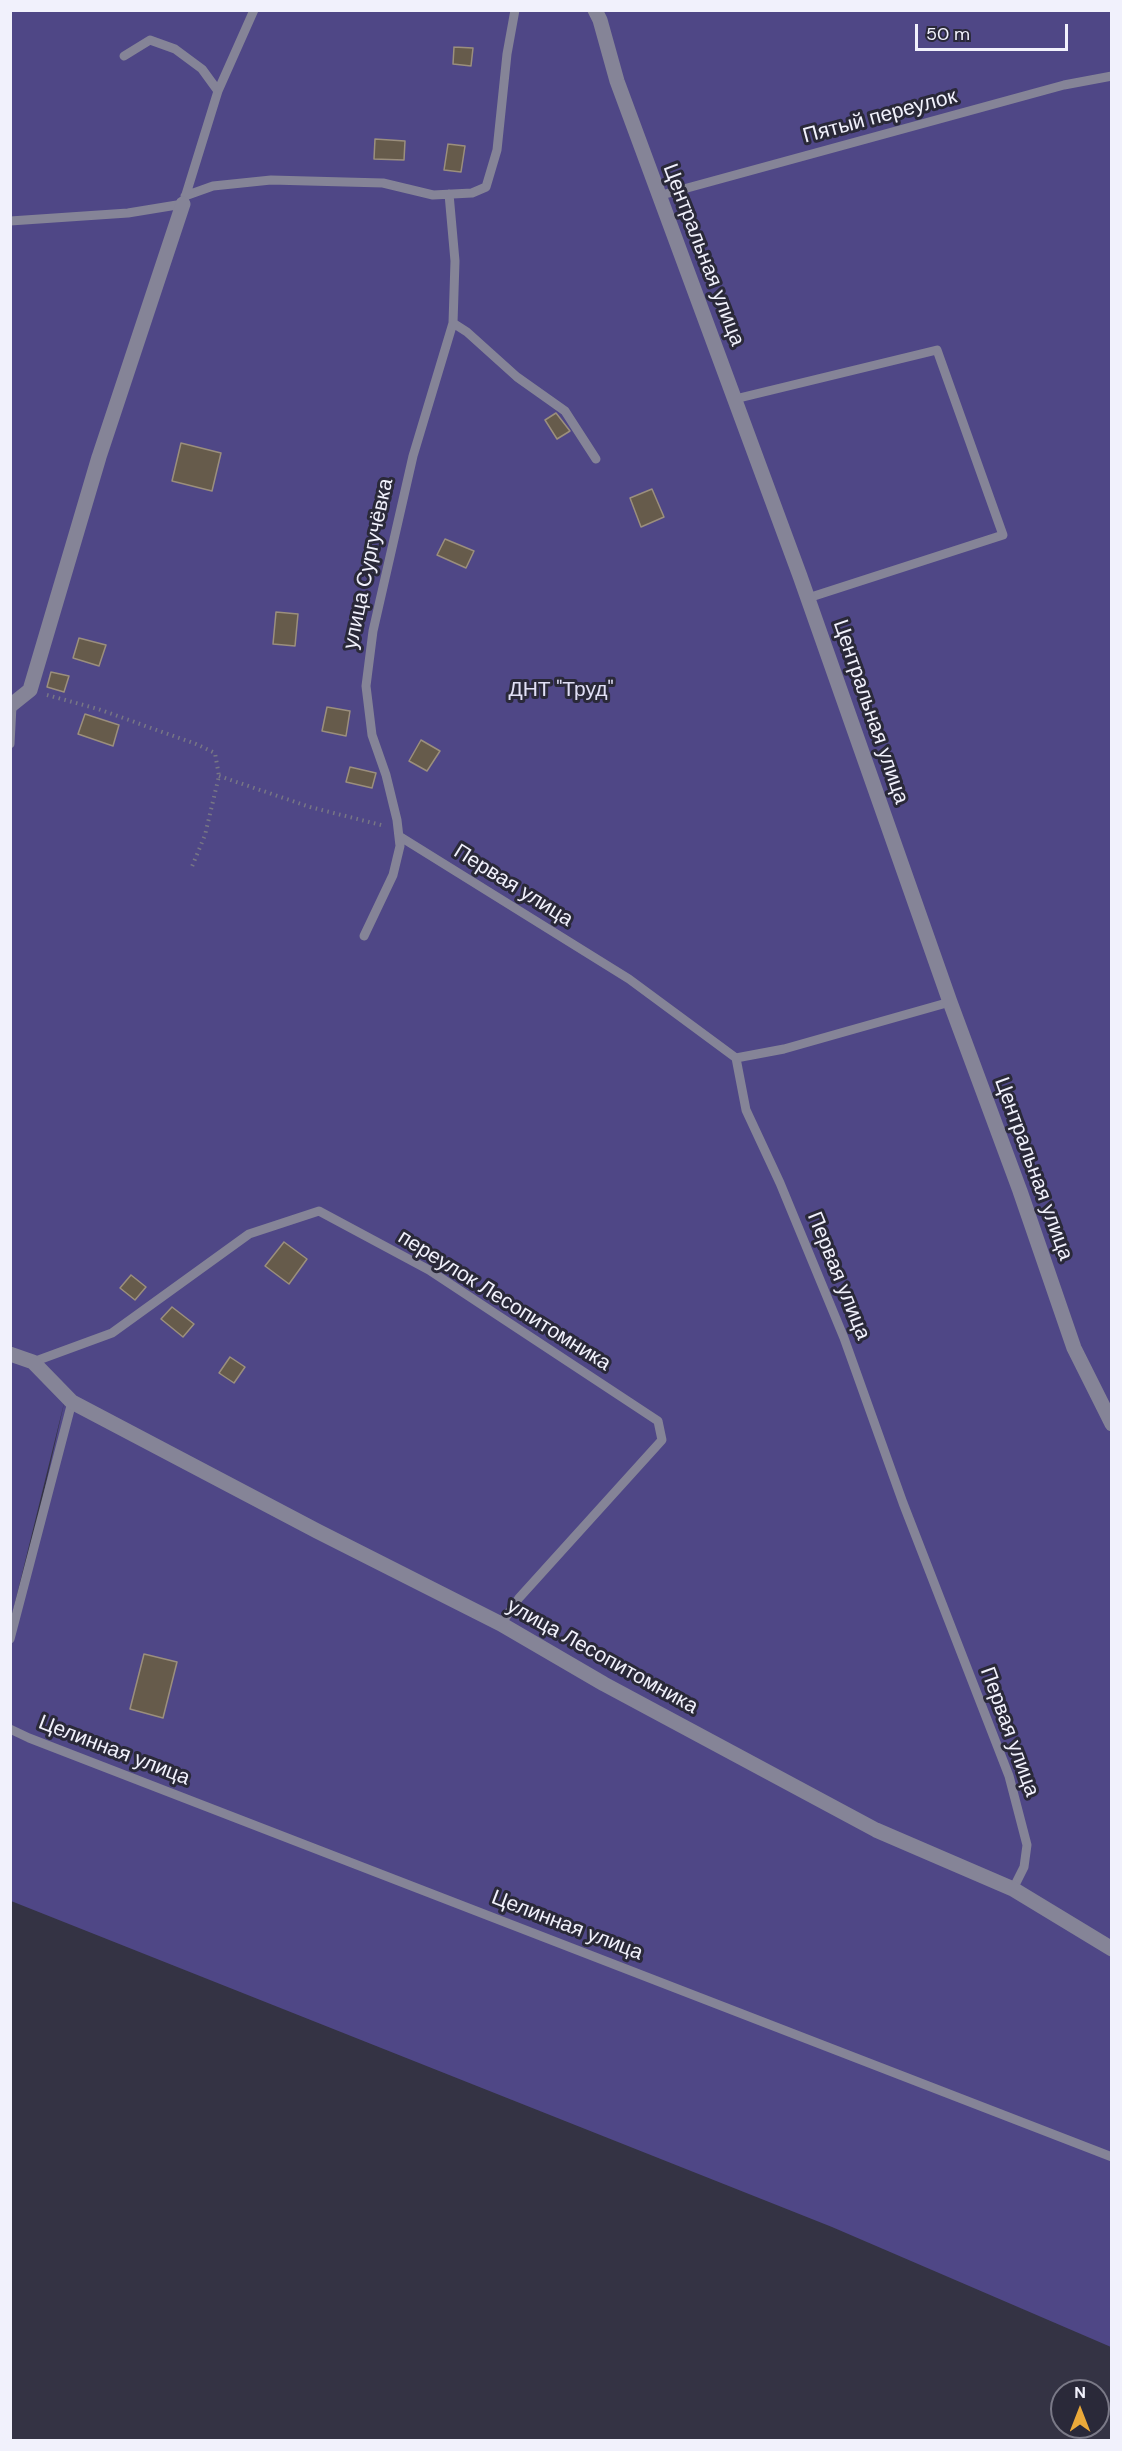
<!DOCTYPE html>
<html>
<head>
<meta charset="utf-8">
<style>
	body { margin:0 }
	#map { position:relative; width:1122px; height:2451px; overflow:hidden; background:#343344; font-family:"DM Sans",sans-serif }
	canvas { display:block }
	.frame { position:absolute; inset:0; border:12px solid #f1f1fc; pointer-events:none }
	.north { position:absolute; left:1050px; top:2379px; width:60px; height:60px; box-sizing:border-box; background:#2a2939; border:2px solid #7a7987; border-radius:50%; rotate:0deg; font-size:16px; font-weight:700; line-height:24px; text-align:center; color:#f1f1fc }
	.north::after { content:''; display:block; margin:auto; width:21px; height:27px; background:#eba93a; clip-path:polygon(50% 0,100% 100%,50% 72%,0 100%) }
	.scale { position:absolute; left:915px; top:24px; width:153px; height:27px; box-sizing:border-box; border:3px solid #f1f1fc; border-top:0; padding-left:8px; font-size:18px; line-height:21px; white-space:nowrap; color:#f1f1fc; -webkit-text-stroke:4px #2a2939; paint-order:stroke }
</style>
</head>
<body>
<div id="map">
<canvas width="1122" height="2451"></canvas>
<div class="frame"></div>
<div class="north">N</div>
<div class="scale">50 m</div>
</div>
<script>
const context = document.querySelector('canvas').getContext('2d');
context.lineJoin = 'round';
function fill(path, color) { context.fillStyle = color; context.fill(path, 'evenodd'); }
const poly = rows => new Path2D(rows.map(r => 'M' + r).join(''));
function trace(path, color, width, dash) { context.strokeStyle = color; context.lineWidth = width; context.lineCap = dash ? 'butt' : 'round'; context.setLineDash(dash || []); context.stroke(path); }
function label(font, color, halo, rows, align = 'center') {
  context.font = font + ' "DM Sans",sans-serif'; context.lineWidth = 6; context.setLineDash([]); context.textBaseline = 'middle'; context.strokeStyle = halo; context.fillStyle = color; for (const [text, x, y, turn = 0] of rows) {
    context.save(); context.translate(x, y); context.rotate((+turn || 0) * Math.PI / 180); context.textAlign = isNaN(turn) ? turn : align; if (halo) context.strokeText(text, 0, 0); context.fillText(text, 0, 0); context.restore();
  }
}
fill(poly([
	[11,11,1111,11,1111,2347,832,2227,11,1901,11,1638,65,1399,11,1619]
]), '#4f4786');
const building = poly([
	[454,47,473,48,471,66,453,64,454,47],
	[375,139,405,141,404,160,374,159,375,139],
	[448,144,465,146,461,172,444,170,448,144],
	[556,413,570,431,557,439,545,420,556,413],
	[181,443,221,453,212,491,172,481,181,443],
	[652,489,664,517,641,527,630,498,652,489],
	[445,539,474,551,466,568,437,555,445,539],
	[276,612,298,614,295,646,273,644,276,612],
	[79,638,106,645,99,666,73,658,79,638],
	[51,672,69,676,64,692,47,687,51,672],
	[327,707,350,711,346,736,322,731,327,707],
	[85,714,119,725,113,746,78,734,85,714],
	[421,740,440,751,427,771,409,761,421,740],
	[350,767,376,773,372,788,346,782,350,767],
	[284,1242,307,1259,289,1284,265,1266,284,1242],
	[131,1275,146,1287,135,1300,120,1288,131,1275],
	[172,1307,194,1324,183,1337,161,1319,172,1307],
	[230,1357,245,1367,234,1383,219,1373,230,1357],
	[144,1654,177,1662,163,1718,130,1709,144,1654]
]);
fill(building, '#665b4b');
trace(building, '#9b8f7d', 1.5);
trace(poly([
	[47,695,98,709,196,744,215,753,219,776,205,835,191,869],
	[219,776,310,807,385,826]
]), '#777685', 4, [1.5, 4.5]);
trace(poly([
	[124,56,150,40,175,49,202,69,218,91],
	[185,196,213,186,271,180,383,183,433,195,472,193,486,187,497,150,507,54,515,10],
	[658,196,1064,85,1112,76],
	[10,221,128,213,183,204,218,91,254,10],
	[453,323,467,332,517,377,565,411,596,459],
	[735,399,937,350,1003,535,808,598],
	[10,744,12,706],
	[399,836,629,979,736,1058,746,1110,780,1183,844,1338,903,1503,1009,1776,1027,1845,1024,1867,1013,1889],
	[364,936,393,875,400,846,397,820,386,775,372,735,366,686,373,631,413,456,453,323,455,261,449,194],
	[736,1058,784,1049,950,1002],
	[33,1362,112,1333,249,1234,319,1211,429,1270,658,1421,662,1440,519,1598,501,1624],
	[10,1639,72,1402],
	[10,1729,29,1738,1112,2157]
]), '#858497', 9);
trace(poly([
	[595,10,600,20,617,81,800,576,950,1002,1020,1191,1074,1348,1112,1424],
	[10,706,30,690,99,457,183,204],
	[10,1354,33,1362,72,1402,317,1531,501,1624,604,1684,876,1830,1013,1889,1112,1949]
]), '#858497', 15);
label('21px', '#f1f1fc', '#2a2939', [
	["Пятый переулок",880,117,-15],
	["Центральная улица",703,255,69],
	["улица Сургучёвка",369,564,-78],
	["Центральная улица",870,712,71],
	["Первая улица",513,886,32],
	["Центральная улица",1033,1169,70],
	["Первая улица",838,1276,68],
	["переулок Лесопитомника",504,1301,32],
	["улица Лесопитомника",602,1657,29],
	["Первая улица",1009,1732,70],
	["Целинная улица",114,1751,21],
	["Целинная улица",567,1926,21]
]);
label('21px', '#e1e0f6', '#2a2939', [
	["ДНТ \"Труд\"",561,690]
]);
</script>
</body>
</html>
